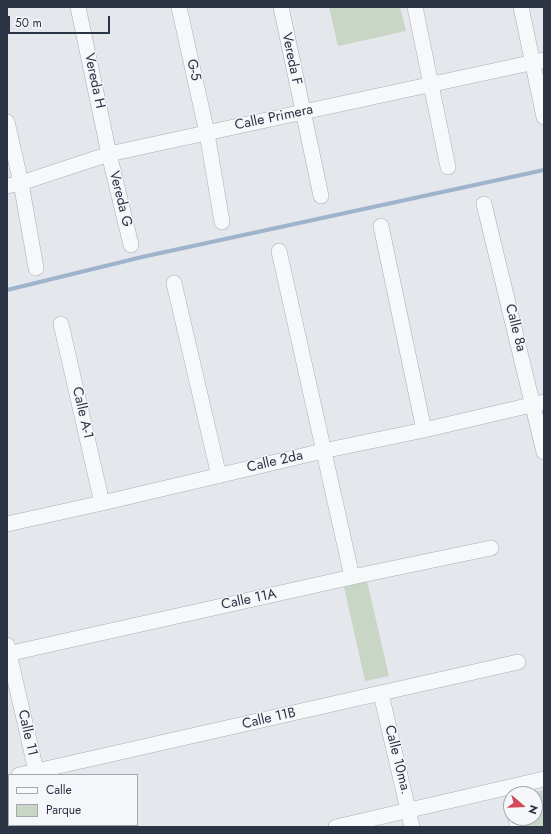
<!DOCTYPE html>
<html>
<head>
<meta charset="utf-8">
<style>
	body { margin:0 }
	#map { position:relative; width:551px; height:834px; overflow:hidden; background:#e4e7ec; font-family:Jost,sans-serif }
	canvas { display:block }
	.frame { position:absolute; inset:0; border:8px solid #2b3445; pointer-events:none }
	.legend { position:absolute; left:8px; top:774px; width:130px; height:52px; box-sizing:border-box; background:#f4f6f9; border:1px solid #a4a8b1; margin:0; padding:5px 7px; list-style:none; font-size:12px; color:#2b3445 }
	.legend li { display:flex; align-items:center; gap:8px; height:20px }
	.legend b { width:20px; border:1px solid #a4a8b1 }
	.north { position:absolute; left:503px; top:786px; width:40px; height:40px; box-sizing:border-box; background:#f4f6f9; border:1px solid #a4a8b1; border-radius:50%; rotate:109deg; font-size:11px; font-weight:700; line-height:16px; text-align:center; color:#2b3445 }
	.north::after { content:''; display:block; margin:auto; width:14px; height:18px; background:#d1495b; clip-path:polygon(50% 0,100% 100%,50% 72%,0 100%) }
	.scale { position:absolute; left:8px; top:16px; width:102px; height:18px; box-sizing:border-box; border:2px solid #2b3445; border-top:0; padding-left:5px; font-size:12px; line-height:14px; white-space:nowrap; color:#2b3445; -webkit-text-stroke:3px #f4f6f9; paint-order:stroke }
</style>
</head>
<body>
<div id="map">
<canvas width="551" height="834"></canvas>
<div class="frame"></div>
<ul class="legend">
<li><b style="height:5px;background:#f7f8fa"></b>Calle</li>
<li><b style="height:11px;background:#c9d6c5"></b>Parque</li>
</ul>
<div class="north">N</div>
<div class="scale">50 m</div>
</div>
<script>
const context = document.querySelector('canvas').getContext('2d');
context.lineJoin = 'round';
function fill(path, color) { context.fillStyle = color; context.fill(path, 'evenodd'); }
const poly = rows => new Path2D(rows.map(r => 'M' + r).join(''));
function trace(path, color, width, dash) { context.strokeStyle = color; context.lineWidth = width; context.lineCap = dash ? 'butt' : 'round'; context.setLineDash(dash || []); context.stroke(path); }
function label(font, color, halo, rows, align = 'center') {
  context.font = font + ' Jost,sans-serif'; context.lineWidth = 3; context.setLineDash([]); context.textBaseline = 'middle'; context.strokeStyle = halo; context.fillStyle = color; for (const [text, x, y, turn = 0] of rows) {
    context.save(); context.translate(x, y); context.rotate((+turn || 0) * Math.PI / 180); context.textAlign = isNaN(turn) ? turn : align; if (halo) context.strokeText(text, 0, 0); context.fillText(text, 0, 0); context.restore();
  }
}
fill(poly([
	[329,7,400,7,406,31,338,46],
	[367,581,389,676,365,681,344,587],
	[544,790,544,827,526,827,524,818,535,818,535,794,525,794]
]), '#c9d6c5');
trace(poly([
	[7,290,142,257,544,170]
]), '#9fb4cc', 4);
const minor = poly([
	[78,7,109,154,131,245],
	[179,7,207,133,222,222],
	[281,7,321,196],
	[415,7,448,167],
	[521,7,544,117],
	[7,122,21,183,36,268],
	[7,186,21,183,109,154,544,60],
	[484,204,544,452],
	[381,226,424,430],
	[279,251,352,577],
	[174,283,219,476],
	[61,324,102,503],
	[7,524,102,503,323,451,424,430,544,402],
	[7,645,37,775],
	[7,654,352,577,491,548],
	[381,694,412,827],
	[19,775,518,662],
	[516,818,518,827],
	[48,825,49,827],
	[336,827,544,779]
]);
trace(minor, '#a9aeb7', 16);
trace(poly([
	[535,805,544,809]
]), '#c2c5cb', 2.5, [3, 3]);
trace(minor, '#f7f8fa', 15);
label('14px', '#2b3445', '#f4f6f9', [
	["Vereda F",291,59,78],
	["G-5",193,70,77],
	["Vereda H",94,81,78],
	["Calle Primera",274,118,-12],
	["Vereda G",120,199,76],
	["Calle 8a",515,328,76],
	["Calle A-1",82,413,77],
	["Calle 2da",275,462,-13],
	["Calle 11A",249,600,-12],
	["Calle 11B",269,719,-13],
	["Calle 11",27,733,77],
	["Calle 10ma.",397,760,76]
]);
</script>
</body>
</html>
